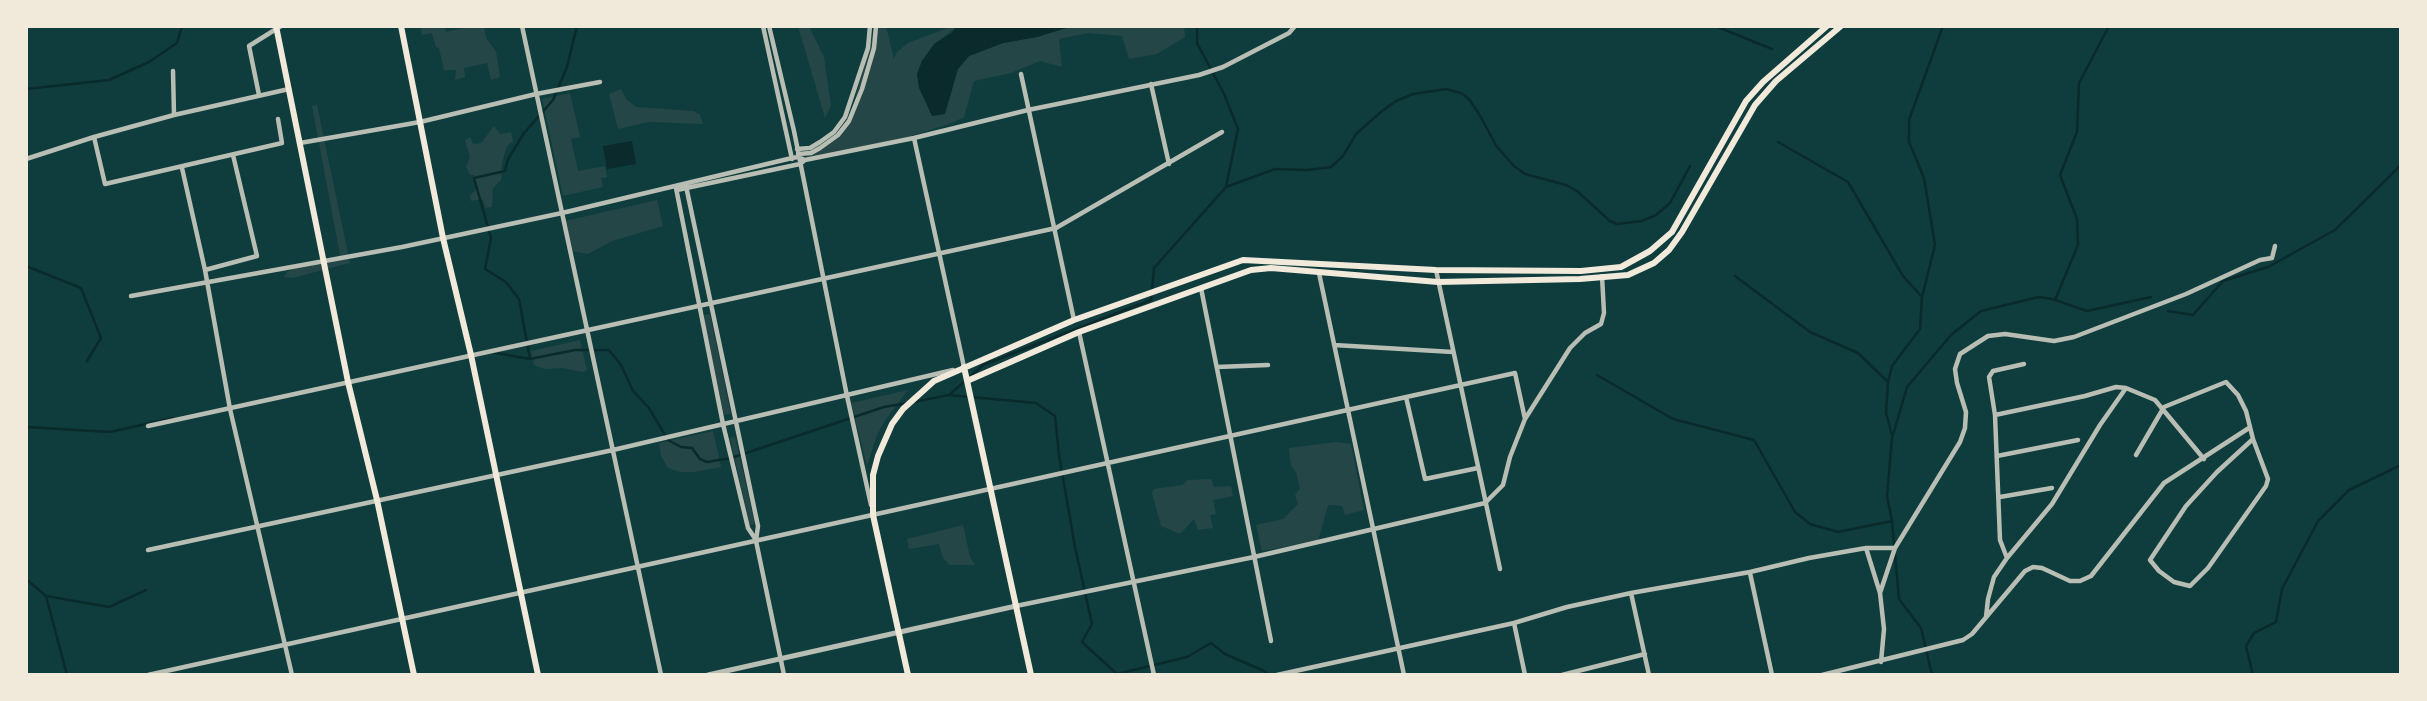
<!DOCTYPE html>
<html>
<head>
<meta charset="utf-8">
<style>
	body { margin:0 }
	#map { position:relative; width:2427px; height:701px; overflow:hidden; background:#0f3d3e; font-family:"DM Sans",sans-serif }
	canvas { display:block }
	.frame { position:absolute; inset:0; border:28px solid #f1e9da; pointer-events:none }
</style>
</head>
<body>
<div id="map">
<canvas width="2427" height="701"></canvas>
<div class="frame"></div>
</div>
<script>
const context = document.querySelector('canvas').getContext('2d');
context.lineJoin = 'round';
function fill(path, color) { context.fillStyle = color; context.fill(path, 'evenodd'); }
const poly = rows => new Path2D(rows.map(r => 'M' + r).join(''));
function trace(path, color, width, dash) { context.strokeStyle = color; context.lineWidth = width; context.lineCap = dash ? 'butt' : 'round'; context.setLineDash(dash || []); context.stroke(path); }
fill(poly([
	[420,26,444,26,446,32,471,26,484,26,486,38,496,51,500,77,491,80,487,63,464,68,465,77,455,80,456,70,444,70,439,48,436,47,432,33,422,35],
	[798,26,809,26,824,57,831,106,825,118],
	[881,26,886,26,894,59,897,52,908,43,953,26,958,26,934,44,922,61,917,74,919,88,951,95,952,82,958,69,969,56,1003,43,1037,37,1073,26,1184,26,1185,37,1157,54,1129,59,1122,36,1088,33,1059,39,1062,67,1040,61,1011,73,974,81,964,117,952,123,908,137,806,158,805,153,826,145,848,123,875,28],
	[621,89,626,99,636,107,694,111,700,115,703,124,648,122,618,129,609,94],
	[570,93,580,137,571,139,578,171,605,166,607,177,601,178,603,187,563,196,542,99],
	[317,105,350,263,292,278,284,277,288,271,299,267,323,264,340,255,312,106],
	[494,126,500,134,511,132,513,141,507,146,502,163,501,180,493,188,492,207,486,208,482,199,471,201,470,195,476,190,474,175,470,175,466,167,470,157,465,140,470,137,473,144,481,143],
	[657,200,663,226,612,241,588,254,572,251,565,221],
	[710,314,731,414,724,415,703,315],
	[580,340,587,370,583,372,562,368,545,369,534,365,531,351],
	[908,390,886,419,877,435,867,466,851,403],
	[713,431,721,467,695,472,680,472,668,468,661,456,659,443],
	[735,437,755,524,750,525,730,438],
	[1336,442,1351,444,1364,510,1345,515,1342,506,1328,505,1318,541,1262,551,1256,525,1283,519,1298,504,1295,494,1300,489,1296,472,1291,466,1289,448],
	[1211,479,1214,487,1231,486,1233,496,1213,500,1216,514,1210,515,1213,528,1198,530,1194,519,1180,534,1161,526,1152,493,1154,489,1182,485,1188,480],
	[963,525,970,557,975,565,950,565,943,558,939,544,909,549,907,539]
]), '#244646');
fill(poly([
	[956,26,1073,26,1037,37,1003,43,969,56,958,69,945,114,932,116,919,88,917,74,922,61,930,50,934,44,952,33],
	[632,141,636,164,607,169,603,146]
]), '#0a2a2b');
trace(poly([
	[1197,26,1197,43,1224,94,1238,129,1226,187],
	[1715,26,1772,49],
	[26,89,109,80,149,62,177,43,182,26],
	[1778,142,1848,182,1903,276,1922,297],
	[26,266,81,288,101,338,87,361],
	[1735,276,1810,332,1858,353,1888,382],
	[2055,300,2078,245,2077,219,2060,175,2077,132,2079,83,2109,26],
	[2168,311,2193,315,2223,281,2268,267,2335,230,2401,165],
	[491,352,530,359,575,350,609,350,621,365,633,391,649,408,668,440,681,447,692,448,700,459,707,462,731,458,884,407,908,403],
	[530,359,519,299,506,282,485,269,491,238,474,178,505,171,508,159,524,133,553,100,567,67,577,26],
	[1597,375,1673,419,1754,440,1795,512,1810,524,1838,532,1892,521],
	[970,377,983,365,1151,300,1154,268,1226,187,1275,169,1307,170,1331,167,1343,156,1356,134,1382,111,1396,101,1413,94,1446,89,1461,93,1469,99,1479,114,1497,147,1514,166,1525,174,1566,185,1577,191,1610,221,1617,224,1642,221,1656,215,1670,203,1690,166],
	[949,395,965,381],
	[914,402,949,395,1036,403,1055,416,1059,455,1075,547,1092,624,1082,642,1117,674,1187,657,1211,643,1225,654,1264,671,1269,675],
	[26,427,110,432,173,418],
	[1892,435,1886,413,1888,382,1892,366,1920,329,1922,297,1935,245,1924,178,1909,142,1909,120,1943,26],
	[26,579,46,596,67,675],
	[46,596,109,607,146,590],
	[1932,675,1921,628,1899,599,1892,521,1887,496,1892,438,1907,387,1951,335,1981,311,2039,297,2052,299,2087,311,2151,297],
	[2253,675,2246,646,2254,633,2276,622,2282,589,2318,521,2349,490,2401,465]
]), '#0a2a2b', 2.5);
trace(poly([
	[522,26,661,675],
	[763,26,792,159],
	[769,26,794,131,847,396,871,505],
	[173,71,174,115],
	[1021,74,1074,320],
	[1151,84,1169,164],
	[259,95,249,46,281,26],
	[94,137,105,184,282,143,278,119],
	[914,138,964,367],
	[300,143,420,122,536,94,600,82],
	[797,149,810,148,820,142,834,132,845,117,868,48,870,26],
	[798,154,811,153,820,148,838,135,849,121,862,89,874,48,876,26],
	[26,159,94,137,174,115,289,89],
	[182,168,205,270,230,409,292,675],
	[686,186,758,526,756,541,784,675],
	[676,188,723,424,748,528,756,540],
	[677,190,800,164,805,160,914,138,1028,110,1199,75,1223,67,1289,33,1295,26],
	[205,270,257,256,233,155],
	[1436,270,1500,569],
	[1319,273,1404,675],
	[1201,288,1271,641],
	[131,296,402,247,562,213,792,158,798,157,805,160],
	[1079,332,1154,675],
	[1334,345,1453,352],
	[1217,367,1268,365],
	[1406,397,1425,479,1478,468],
	[1995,415,2085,396,2116,387,2126,388,2155,400,2204,459],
	[148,426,1056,228,1222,132],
	[2136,455,2164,407,2226,382,2238,395,2246,411,2253,439,2268,479,2266,486,2208,568,2190,586,2174,582,2159,571,2150,560,2186,506,2217,472,2253,439],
	[1997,456,2078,440],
	[2000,497,2052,488],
	[1866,548,1880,593,1884,629,1881,662],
	[148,550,613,450,953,370],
	[2007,558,2000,540,1995,415,1989,377,1993,371,2024,364],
	[1750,573,1772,675],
	[1631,593,1649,675],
	[1880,593,1895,548,1960,442,1965,428,1966,412,1957,383,1955,369,1960,354,1988,336,2005,334,2054,341,2074,337,2186,294,2260,260,2272,258,2275,246],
	[1016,606,1254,557,1485,503,1503,485,1510,457,1525,419,1570,348,1585,333,1601,324,1604,313,1602,276],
	[1986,617,1988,599,1994,577,2007,558,2052,504,2100,425,2126,388],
	[1514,623,1525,675],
	[148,675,1515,373,1525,419],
	[1277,675,1514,623,1567,607,1631,593,1750,572,1809,558,1866,548,1895,548],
	[1562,675,1645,654],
	[1822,675,1963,640,1972,634,2025,571,2033,567,2042,568,2070,581,2080,581,2091,576,2164,483,2249,428]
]), '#b8beb3', 4.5);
trace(poly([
	[708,675,1016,606]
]), '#b8beb3', 5);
trace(poly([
	[276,26,348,382,377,500,414,675],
	[401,26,443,238,471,355,538,675],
	[964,367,1031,675],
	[967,381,1079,332,1251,270,1271,268,1438,282,1580,279,1628,275,1654,263,1669,250,1682,232,1755,105,1776,81,1841,26],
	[908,675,873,515,873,475,878,456,892,424,903,409,934,381,1074,320,1243,260,1436,270,1581,271,1621,267,1650,251,1672,232,1746,101,1763,82,1827,26]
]), '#f1e9da', 6);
</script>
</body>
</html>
